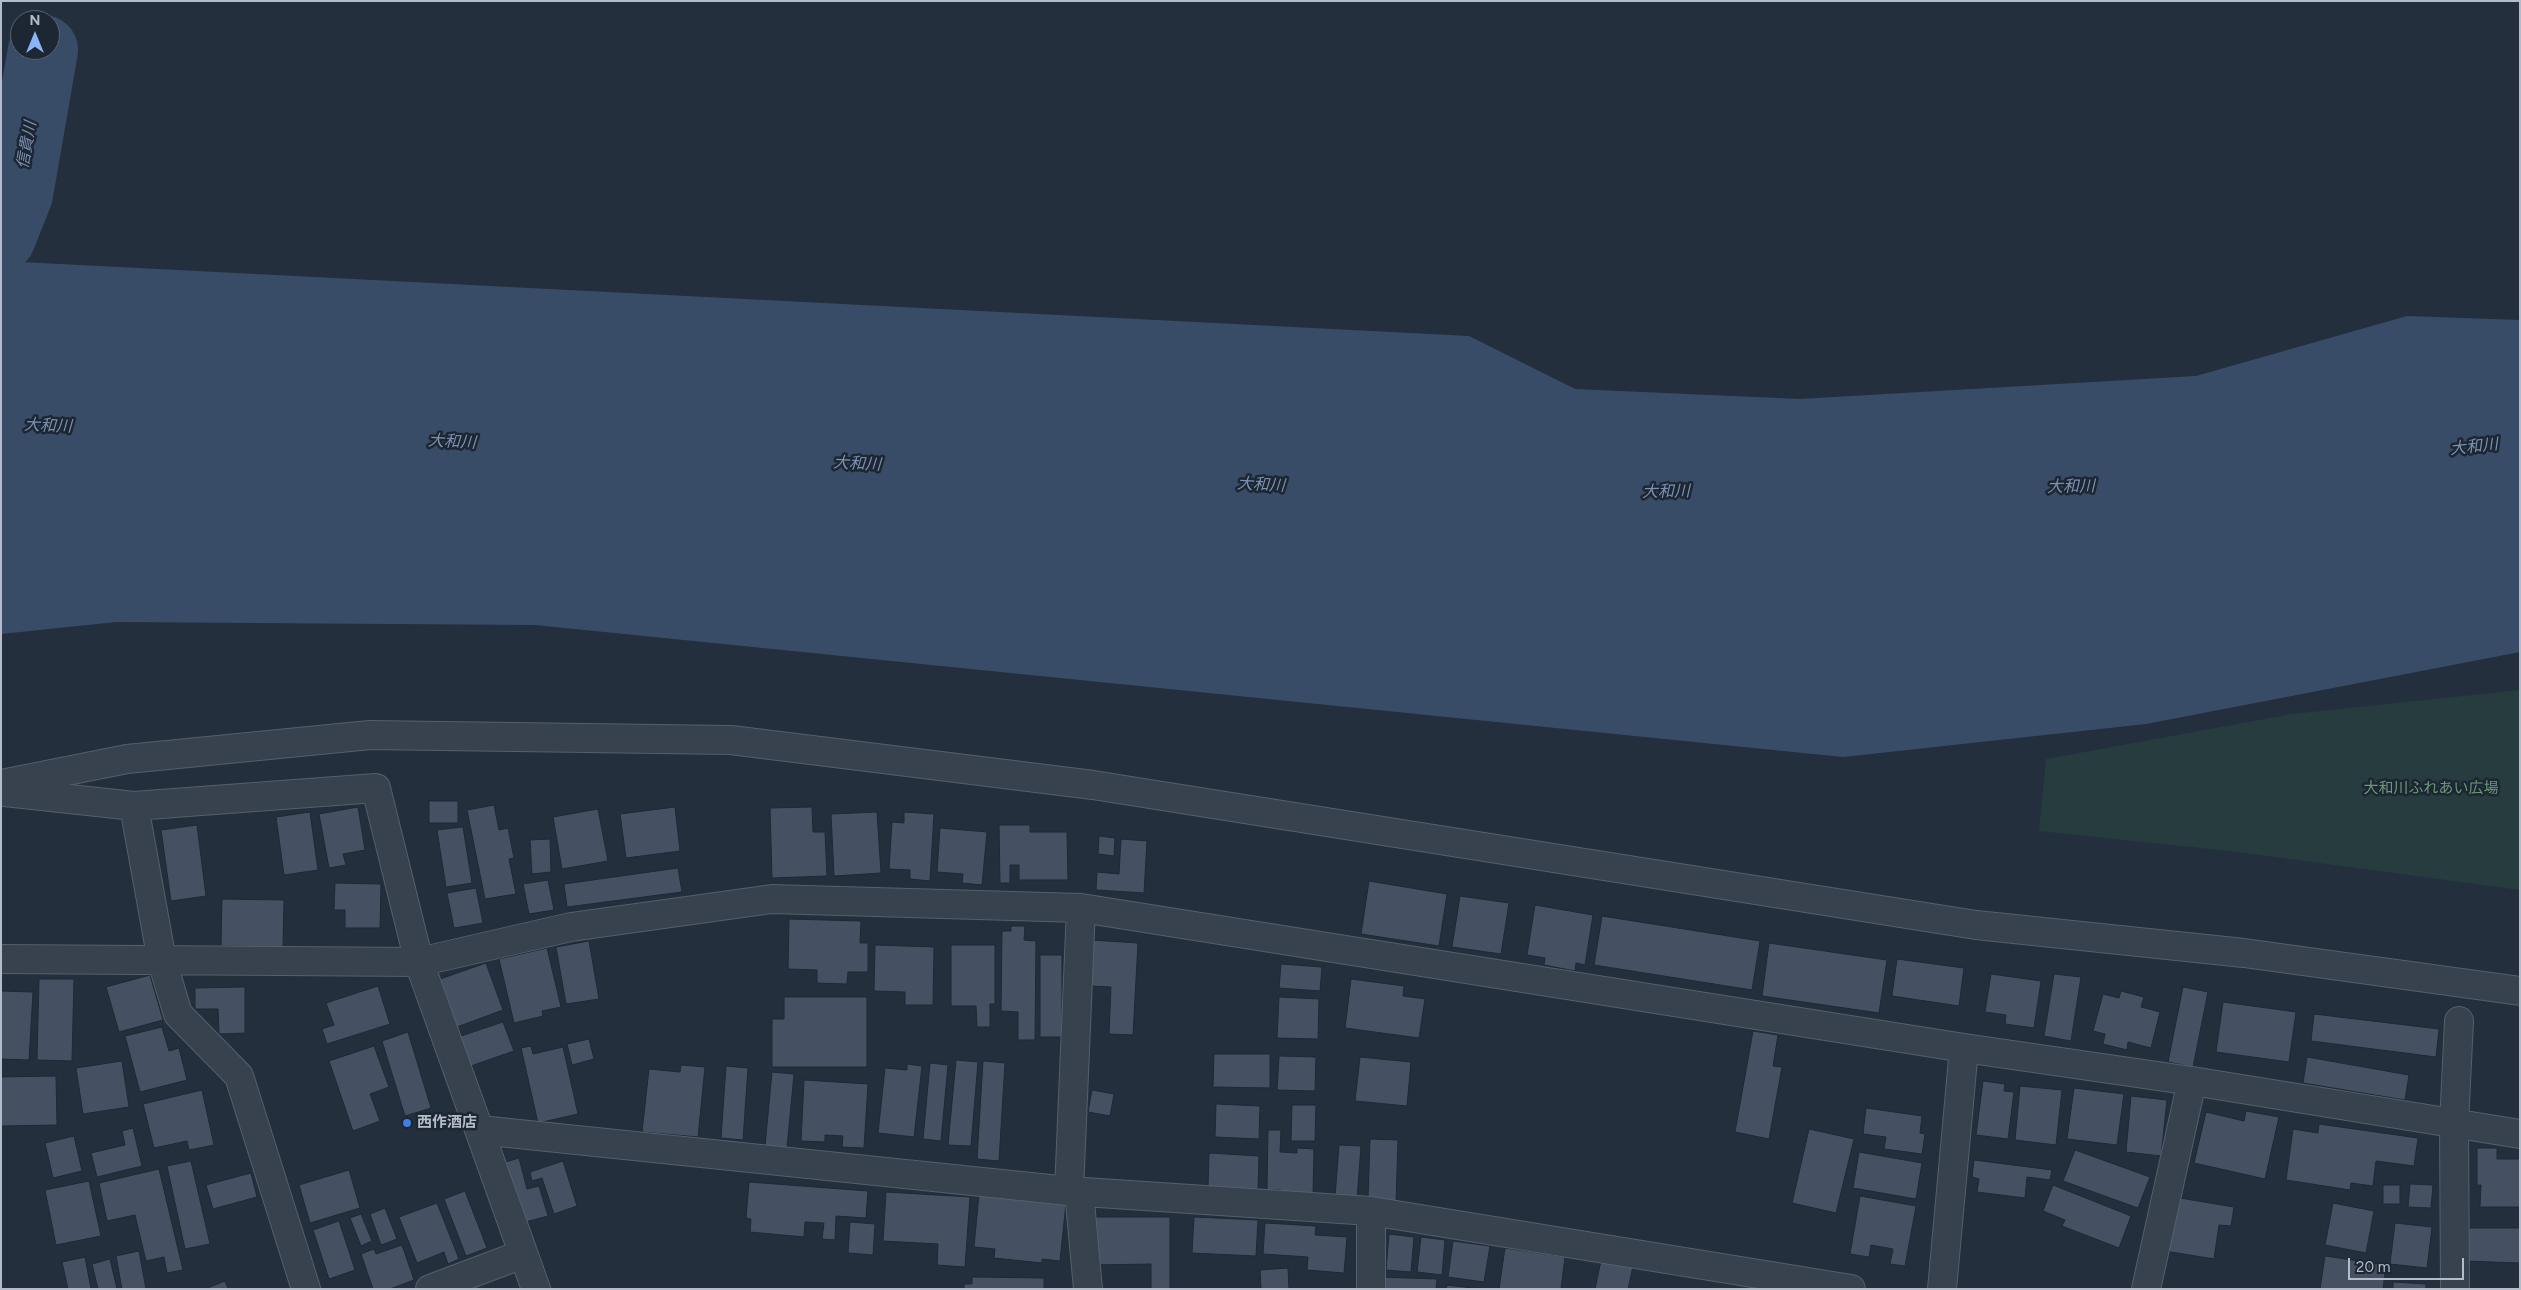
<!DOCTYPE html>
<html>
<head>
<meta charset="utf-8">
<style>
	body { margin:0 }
	#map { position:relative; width:2521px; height:1290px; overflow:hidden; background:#242f3e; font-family:Figtree,sans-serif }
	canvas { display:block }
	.frame { position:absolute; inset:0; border:2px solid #b4bcc9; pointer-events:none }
	.north { position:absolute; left:10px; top:10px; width:50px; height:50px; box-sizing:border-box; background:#1d2633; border:1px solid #59626f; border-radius:50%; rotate:0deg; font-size:14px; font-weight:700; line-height:20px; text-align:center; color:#b4bcc9 }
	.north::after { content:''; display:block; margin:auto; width:18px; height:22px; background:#8ab4f8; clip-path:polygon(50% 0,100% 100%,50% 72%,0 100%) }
	.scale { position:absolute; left:2348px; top:1258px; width:116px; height:22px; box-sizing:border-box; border:2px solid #b4bcc9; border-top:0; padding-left:6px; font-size:15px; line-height:18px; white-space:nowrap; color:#b4bcc9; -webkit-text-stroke:4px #1d2633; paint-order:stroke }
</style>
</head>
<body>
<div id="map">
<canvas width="2521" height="1290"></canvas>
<div class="frame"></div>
<div class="north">N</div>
<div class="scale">20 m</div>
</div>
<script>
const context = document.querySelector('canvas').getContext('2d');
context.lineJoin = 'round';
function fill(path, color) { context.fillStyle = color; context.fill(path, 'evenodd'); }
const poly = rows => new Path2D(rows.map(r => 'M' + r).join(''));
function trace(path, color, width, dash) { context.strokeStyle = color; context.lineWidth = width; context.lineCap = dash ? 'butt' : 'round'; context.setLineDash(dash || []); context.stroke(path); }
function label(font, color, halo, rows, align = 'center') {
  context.font = font + ' Figtree,"Noto Sans JP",sans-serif'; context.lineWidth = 5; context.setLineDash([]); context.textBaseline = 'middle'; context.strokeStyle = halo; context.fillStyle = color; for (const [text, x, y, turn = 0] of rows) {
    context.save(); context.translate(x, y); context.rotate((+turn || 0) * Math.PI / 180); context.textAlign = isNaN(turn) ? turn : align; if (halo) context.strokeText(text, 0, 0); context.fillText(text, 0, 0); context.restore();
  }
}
fill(poly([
	[2520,690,2520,890,2238,852,2039,831,2046,759,2292,714]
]), '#263c3f');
fill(poly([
	[1,261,1469,336,1575,389,1800,399,2196,376,2407,316,2520,320,2520,652,2146,724,1843,757,535,625,116,622,1,634]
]), '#394c67');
trace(poly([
	[1,237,18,194,43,50]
]), '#394c67', 70);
const building = poly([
	[429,801,458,801,458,823,429,823,429,801],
	[494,805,499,830,508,828,514,858,509,859,516,894,485,899,467,810,494,805],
	[358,807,365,850,343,854,346,865,329,868,319,814,358,807],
	[675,807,680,851,626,858,620,814,675,807],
	[812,807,813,832,825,832,827,876,772,878,770,808,812,807],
	[598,809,608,861,562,869,553,817,598,809],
	[310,812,318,870,284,875,276,817,310,812],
	[877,812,881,873,834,876,831,814,877,812],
	[904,812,934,814,930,881,910,879,910,870,889,869,892,822,904,823,904,812],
	[197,825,206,896,171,901,161,830,197,825],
	[999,825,1030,825,1030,832,1067,832,1068,880,1019,880,1019,865,1010,865,1010,883,1000,883,999,825],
	[463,827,472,883,446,887,437,830,463,827],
	[940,828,987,832,982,885,962,883,963,874,937,872,940,828],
	[1099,836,1115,838,1114,856,1098,854,1099,836],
	[550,839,551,872,532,874,530,840,550,839],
	[1121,839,1147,841,1144,893,1096,890,1097,872,1119,874,1121,839],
	[678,868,682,892,567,907,564,884,678,868],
	[548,880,554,910,529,914,523,884,548,880],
	[1369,881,1447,894,1439,946,1361,934,1369,881],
	[335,883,381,884,380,928,345,928,345,910,334,910,335,883],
	[476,888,483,923,454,928,447,893,476,888],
	[1460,896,1509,903,1501,954,1452,947,1460,896],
	[222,899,284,900,283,947,221,946,222,899],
	[1535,905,1593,915,1585,965,1576,963,1575,971,1544,965,1545,958,1527,955,1535,905],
	[1602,916,1760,941,1752,990,1594,965,1602,916],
	[789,919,861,921,860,943,868,943,868,972,848,972,847,984,817,983,817,970,788,969,789,919],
	[1011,926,1025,926,1024,940,1036,941,1035,1040,1018,1040,1018,1012,1001,1011,1002,931,1011,931,1011,926],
	[1091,940,1138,943,1133,1035,1109,1034,1111,987,1089,986,1091,940],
	[589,941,599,999,566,1004,556,947,589,941],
	[1769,943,1887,960,1879,1013,1762,996,1769,943],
	[875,945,934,947,933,1005,905,1005,905,992,874,991,875,945],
	[951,945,995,945,995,1004,990,1004,990,1027,977,1027,976,1006,951,1006,951,945],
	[547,948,561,1007,542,1011,543,1016,514,1023,499,959,547,948],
	[1040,955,1062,955,1062,1037,1040,1037,1040,955],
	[1897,959,1964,968,1959,1006,1892,996,1897,959],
	[486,963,503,1010,457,1027,440,979,486,963],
	[1281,964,1322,967,1320,991,1279,988,1281,964],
	[1991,974,2041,981,2034,1028,2005,1024,2006,1015,1985,1012,1991,974],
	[2054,974,2081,977,2071,1041,2044,1036,2054,974],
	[150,975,163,1020,119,1032,106,987,150,975],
	[39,979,74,979,72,1061,37,1060,39,979],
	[1351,979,1404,986,1403,996,1425,999,1419,1038,1345,1028,1351,979],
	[378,986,390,1024,327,1044,322,1029,334,1025,326,1003,378,986],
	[245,987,245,1033,219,1034,218,1009,195,1009,195,988,245,987],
	[2183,987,2208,992,2193,1067,2168,1062,2183,987],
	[1,991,33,992,29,1060,1,1059,1,991],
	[2121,991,2144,997,2141,1007,2160,1012,2151,1048,2128,1042,2127,1050,2103,1044,2105,1034,2093,1031,2103,994,2119,998,2121,991],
	[784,997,867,997,867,1067,772,1067,772,1019,784,1019,784,997],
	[1279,997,1319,999,1318,1039,1277,1038,1279,997],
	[2223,1002,2296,1012,2289,1062,2216,1052,2223,1002],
	[2314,1014,2439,1029,2436,1057,2311,1041,2314,1014],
	[503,1022,514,1051,468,1067,458,1037,503,1022],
	[162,1027,169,1051,179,1048,187,1080,140,1092,125,1036,162,1027],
	[1753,1031,1778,1035,1773,1066,1782,1067,1769,1139,1735,1132,1753,1031],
	[408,1032,431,1108,405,1116,382,1041,408,1032],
	[589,1039,594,1059,572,1065,567,1044,589,1039],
	[374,1046,389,1087,370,1094,380,1121,353,1131,329,1061,374,1046],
	[531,1046,533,1054,563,1047,578,1114,538,1123,521,1048,531,1046],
	[1214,1054,1270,1054,1270,1088,1213,1087,1214,1054],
	[1279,1056,1316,1057,1315,1091,1277,1090,1279,1056],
	[1360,1057,1411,1062,1407,1106,1355,1101,1360,1057],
	[2307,1057,2409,1075,2405,1100,2303,1083,2307,1057],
	[956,1060,978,1062,971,1146,948,1145,956,1060],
	[122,1061,129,1107,83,1114,76,1068,122,1061],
	[983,1061,1005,1063,999,1161,977,1159,983,1061],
	[930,1063,948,1065,941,1141,923,1139,930,1063],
	[907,1064,922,1066,914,1137,878,1133,885,1068,907,1070,907,1064],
	[681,1065,705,1067,698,1137,642,1132,649,1069,680,1072,681,1065],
	[726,1066,748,1068,743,1140,721,1138,726,1066],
	[772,1072,794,1074,787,1148,765,1146,772,1072],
	[56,1076,57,1125,1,1126,1,1077,56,1076],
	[804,1080,868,1084,864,1148,842,1147,843,1136,825,1135,825,1142,801,1141,804,1080],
	[1983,1081,2005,1084,2004,1091,2014,1092,2008,1139,1976,1135,1983,1081],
	[2020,1086,2062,1090,2056,1145,2015,1140,2020,1086],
	[2074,1088,2124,1094,2117,1145,2067,1139,2074,1088],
	[202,1090,214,1145,189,1150,187,1141,154,1148,143,1104,202,1090],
	[1092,1090,1114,1094,1110,1116,1088,1112,1092,1090],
	[2131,1096,2167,1100,2161,1156,2126,1152,2131,1096],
	[1216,1104,1260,1106,1259,1139,1215,1137,1216,1104],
	[1292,1105,1316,1105,1315,1141,1291,1141,1292,1105],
	[1866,1108,1922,1116,1920,1133,1925,1134,1922,1154,1884,1149,1886,1137,1863,1134,1866,1108],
	[2246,1111,2279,1117,2265,1179,2194,1163,2206,1112,2244,1121,2246,1111],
	[2319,1124,2418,1138,2414,1166,2376,1161,2373,1186,2351,1183,2350,1190,2286,1180,2293,1129,2318,1133,2319,1124],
	[133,1128,142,1166,97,1177,91,1153,125,1145,122,1131,133,1128],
	[1809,1129,1854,1139,1836,1213,1792,1203,1809,1129],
	[1268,1130,1281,1130,1280,1152,1297,1153,1297,1148,1314,1149,1313,1194,1281,1194,1281,1190,1267,1190,1268,1130],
	[74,1136,82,1171,53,1178,45,1143,74,1136],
	[1370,1139,1398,1140,1396,1203,1368,1199,1370,1139],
	[1339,1145,1361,1146,1357,1199,1335,1197,1339,1145],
	[2477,1148,2497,1148,2497,1159,2520,1159,2520,1207,2480,1207,2481,1185,2477,1185,2477,1148],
	[2075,1150,2150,1177,2138,1208,2063,1181,2075,1150],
	[1859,1152,1922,1163,1916,1199,1853,1188,1859,1152],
	[1209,1153,1259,1156,1258,1190,1208,1187,1209,1153],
	[519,1158,527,1189,539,1186,548,1216,522,1223,506,1162,519,1158],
	[1974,1160,2052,1170,2050,1180,2027,1177,2025,1198,1977,1192,1979,1179,1972,1177,1974,1160],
	[191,1161,210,1244,185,1249,167,1166,191,1161],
	[563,1161,577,1206,554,1214,542,1178,532,1181,530,1172,563,1161],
	[159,1169,183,1270,167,1273,164,1257,146,1261,135,1215,107,1221,99,1183,159,1169],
	[349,1170,360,1208,310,1223,299,1185,349,1170],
	[251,1173,257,1197,213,1209,206,1185,251,1173],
	[89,1181,101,1236,56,1245,45,1190,89,1181],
	[749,1182,868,1191,866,1218,836,1216,835,1240,822,1239,824,1223,805,1222,804,1237,750,1232,751,1219,746,1218,749,1182],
	[2410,1184,2433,1185,2431,1208,2408,1207,2410,1184],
	[2053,1185,2131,1216,2119,1248,2062,1226,2065,1220,2043,1211,2053,1185],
	[2383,1185,2400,1185,2400,1204,2383,1204,2383,1185],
	[465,1191,487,1248,466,1256,444,1199,465,1191],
	[886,1192,970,1197,965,1267,937,1265,938,1244,883,1241,886,1192],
	[979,1194,1066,1203,1060,1261,1042,1259,1042,1263,994,1258,995,1249,974,1247,979,1194],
	[1860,1196,1916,1206,1905,1266,1890,1264,1893,1249,1871,1245,1869,1257,1850,1254,1860,1196],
	[2174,1197,2234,1207,2231,1226,2219,1225,2214,1259,2165,1251,2174,1197],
	[437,1203,459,1259,448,1264,444,1252,417,1263,399,1217,437,1203],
	[2333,1203,2374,1211,2366,1253,2325,1245,2333,1203],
	[385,1208,397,1239,381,1245,370,1214,385,1208],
	[361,1214,372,1241,361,1246,350,1218,361,1214],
	[1091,1217,1170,1217,1170,1289,1151,1289,1151,1264,1091,1265,1091,1217],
	[1194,1217,1258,1220,1256,1256,1192,1253,1194,1217],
	[339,1221,355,1270,329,1279,313,1230,339,1221],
	[850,1222,875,1224,873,1255,848,1253,850,1222],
	[1265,1223,1316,1226,1315,1235,1347,1237,1344,1273,1307,1270,1308,1257,1263,1254,1265,1223],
	[2395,1223,2432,1227,2427,1268,2390,1264,2395,1223],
	[2465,1228,2520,1228,2520,1263,2464,1261,2465,1228],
	[1389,1234,1414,1237,1411,1272,1386,1270,1389,1234],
	[1421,1237,1445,1240,1442,1275,1417,1272,1421,1237],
	[1453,1241,1490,1246,1484,1282,1448,1277,1453,1241],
	[402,1245,414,1280,390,1289,373,1289,361,1254,374,1249,376,1254,402,1245],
	[1505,1248,1565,1257,1561,1289,1499,1289,1505,1248],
	[139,1251,146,1289,122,1289,116,1256,139,1251],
	[1602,1256,1634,1262,1628,1289,1595,1289,1602,1256],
	[2325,1256,2386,1265,2383,1289,2320,1289,2325,1256],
	[85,1257,91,1289,68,1289,62,1262,85,1257],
	[110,1259,117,1289,98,1289,92,1264,110,1259],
	[1288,1268,1289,1289,1261,1289,1260,1270,1288,1268],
	[972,1277,1044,1278,1044,1289,964,1289,964,1284,972,1284,972,1277],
	[1379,1277,1437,1279,1436,1289,1379,1289,1379,1277],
	[225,1281,228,1289,205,1289,225,1281],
	[2393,1282,2426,1284,2426,1289,2393,1289,2393,1282],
	[1447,1285,1481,1289,1446,1289,1447,1285]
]);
fill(building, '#455162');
trace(building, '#1f2835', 1);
const street = poly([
	[1,784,127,759,370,735,731,740,1093,785,1976,925,2244,953,2520,991],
	[5,792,134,806,376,788,419,962,536,1289],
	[134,806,162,961,178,1014,239,1076,306,1289],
	[1,959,419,962,571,927,772,899,1081,908,1964,1048,2192,1081,2520,1134],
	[480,1130,1069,1191,1371,1211,1851,1289],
	[1069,1191,1081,908],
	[1079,1191,1088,1289],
	[1371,1211,1371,1289],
	[430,1289,523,1254],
	[1942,1289,1964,1048],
	[2146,1289,2192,1081],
	[2455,1289,2454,1124,2459,1021]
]);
trace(street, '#565f6c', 30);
trace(street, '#38414e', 28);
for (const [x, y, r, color] of [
	[407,1123,5,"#3f7fe0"]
]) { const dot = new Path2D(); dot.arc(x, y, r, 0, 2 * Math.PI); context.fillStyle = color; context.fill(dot); trace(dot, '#1d2633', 2); }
label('15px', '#6b9a76', '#1d2633', [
	["大和川ふれあい広場",2431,789]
]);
label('bold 15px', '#b4bcc9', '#1d2633', [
	["西作酒店",417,1123]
], 'left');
label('italic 16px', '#7c92b1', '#1d2633', [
	["信貴川",27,145,-80],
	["大和川",48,426,2],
	["大和川",452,442,3],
	["大和川",2474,447,-6],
	["大和川",857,464,3],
	["大和川",1261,485,3],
	["大和川",2071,487,-1],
	["大和川",1666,492,-1]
]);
</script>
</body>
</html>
